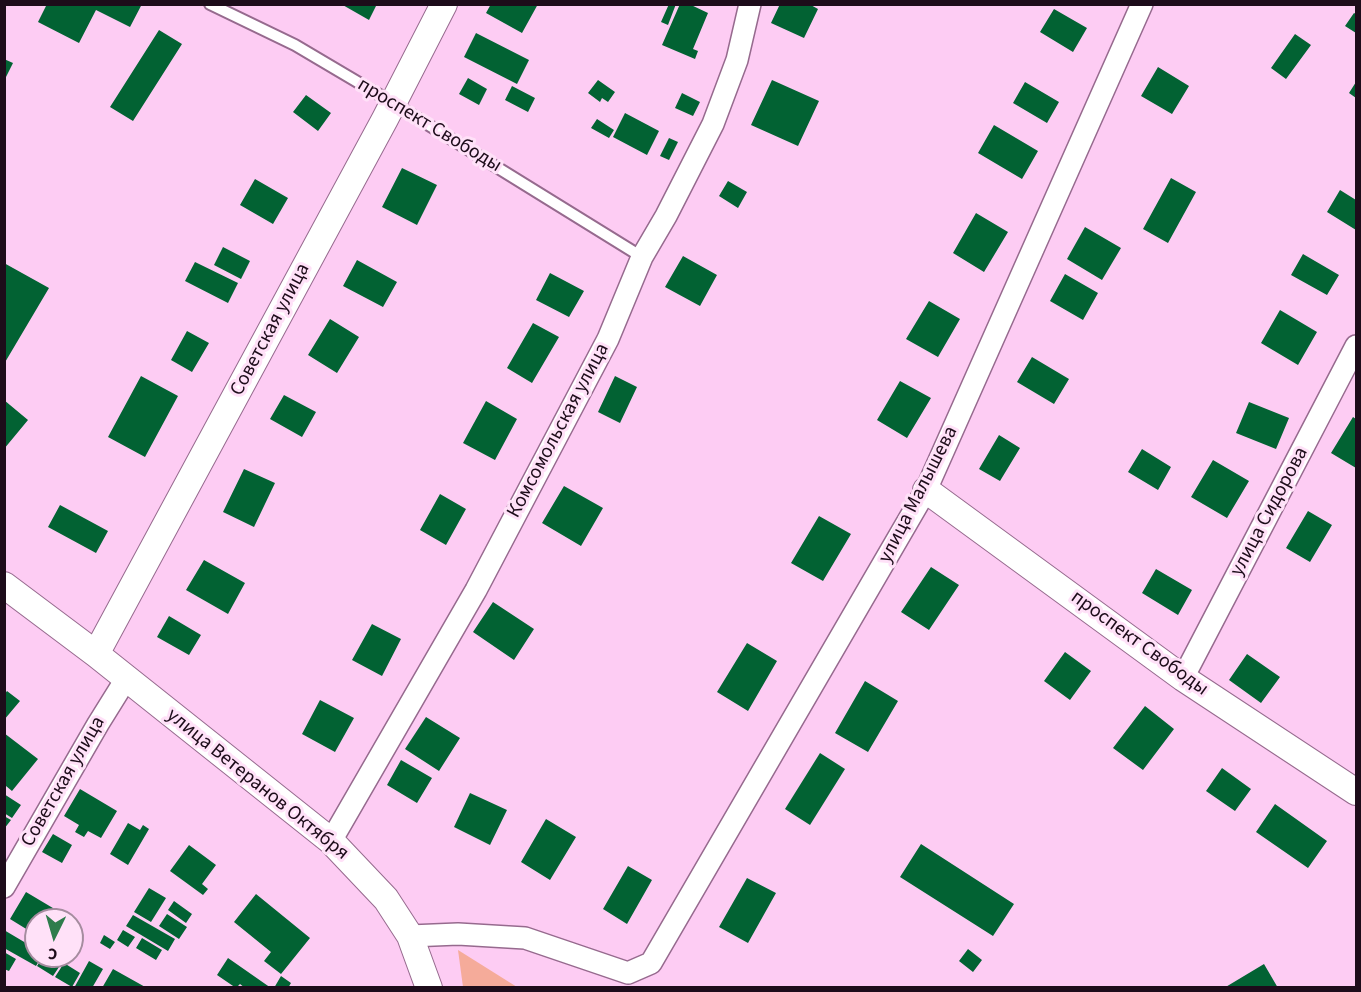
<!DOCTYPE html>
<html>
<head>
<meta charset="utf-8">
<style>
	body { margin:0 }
	#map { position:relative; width:1361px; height:992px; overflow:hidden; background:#fdccf3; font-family:"Source Sans 3",sans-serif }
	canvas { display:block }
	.frame { position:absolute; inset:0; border:6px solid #1d0c1a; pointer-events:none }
	.north { position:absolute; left:24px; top:908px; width:60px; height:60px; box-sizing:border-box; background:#ffe1f8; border:2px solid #a58c9f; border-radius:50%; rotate:185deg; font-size:16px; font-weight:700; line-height:24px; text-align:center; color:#1d0c1a }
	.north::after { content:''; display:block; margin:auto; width:21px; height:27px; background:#2e7c4c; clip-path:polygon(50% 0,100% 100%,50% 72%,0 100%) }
</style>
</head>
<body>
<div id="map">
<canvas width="1361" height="992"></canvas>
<div class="frame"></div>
<div class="north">С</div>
</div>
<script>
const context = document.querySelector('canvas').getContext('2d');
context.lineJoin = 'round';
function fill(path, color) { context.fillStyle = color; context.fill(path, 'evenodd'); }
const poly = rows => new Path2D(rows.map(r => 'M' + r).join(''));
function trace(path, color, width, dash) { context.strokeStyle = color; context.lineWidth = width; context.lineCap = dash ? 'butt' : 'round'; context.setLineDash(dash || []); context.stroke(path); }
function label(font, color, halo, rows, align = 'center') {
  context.font = font + ' "Source Sans 3",sans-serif'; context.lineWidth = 6; context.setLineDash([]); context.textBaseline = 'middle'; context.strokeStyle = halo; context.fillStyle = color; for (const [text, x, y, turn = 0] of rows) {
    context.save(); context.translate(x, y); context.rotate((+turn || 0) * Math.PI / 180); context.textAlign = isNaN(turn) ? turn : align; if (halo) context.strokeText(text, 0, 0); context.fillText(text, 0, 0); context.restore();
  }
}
fill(poly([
	[458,950,517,987,463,987]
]), '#f5ab9a');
fill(poly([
	[47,4,142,4,130,27,96,10,79,43,38,22],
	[341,4,377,4,369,20],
	[491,4,538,4,522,33,486,13],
	[669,4,676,4,668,25,661,22],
	[680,4,689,4,708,13,693,49,698,51,695,59,662,45],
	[780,4,809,4,818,9,804,38,771,23],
	[1054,9,1087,28,1073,52,1040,32],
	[1354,13,1356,14,1356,33,1345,26],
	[159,30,182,44,133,121,110,107],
	[476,33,529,60,517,84,464,57],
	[1295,34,1311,45,1286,79,1271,68],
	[4,59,13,63,4,81],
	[1158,67,1189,86,1172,114,1141,96],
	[468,78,487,89,479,105,459,94],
	[598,80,615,92,608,102,602,98,600,102,588,93],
	[772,80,819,101,798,146,751,125],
	[1025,82,1059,102,1047,123,1013,103],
	[1356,82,1356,98,1349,93],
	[512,86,535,98,528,112,505,100],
	[682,93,700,102,693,116,675,108],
	[306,95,331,113,318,131,293,112],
	[625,113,659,131,647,155,613,137],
	[597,119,614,130,609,138,591,128],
	[994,125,1038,151,1022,179,978,153],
	[669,138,678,142,669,160,660,156],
	[402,168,437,185,417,225,382,207],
	[1171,178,1196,192,1168,243,1143,229],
	[255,179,288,198,273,224,240,205],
	[728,181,747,192,738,208,719,196],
	[1340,190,1356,200,1356,230,1327,212],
	[976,213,1008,232,984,272,953,253],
	[1085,227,1121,248,1102,280,1067,259],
	[223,247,250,261,241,279,214,265],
	[1303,254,1339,275,1327,295,1291,275],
	[683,256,717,275,700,306,665,287],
	[357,260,397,282,383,307,343,286],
	[195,262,238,283,228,303,185,281],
	[4,263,49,288,4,364],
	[550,273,584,291,569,317,536,300],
	[1065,274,1098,293,1083,320,1050,301],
	[929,301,960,319,938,357,906,339],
	[1280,310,1317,332,1298,365,1261,343],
	[330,319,359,337,337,373,308,355],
	[533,323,559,337,532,383,507,368],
	[187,331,209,343,192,372,171,360],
	[1032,357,1069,379,1054,404,1017,382],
	[141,376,178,396,145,457,108,437],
	[615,376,637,387,620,423,598,412],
	[900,381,931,398,907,438,877,420],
	[284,395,316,412,302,437,270,419],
	[4,400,28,420,4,449],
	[486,401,517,419,495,460,463,443],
	[1249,402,1289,418,1276,449,1236,433],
	[1353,417,1356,419,1356,468,1331,453],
	[999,435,1020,448,1000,481,979,469],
	[1142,449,1171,467,1158,490,1128,472],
	[1213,460,1249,481,1227,518,1191,497],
	[244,469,275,483,254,527,223,512],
	[564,486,603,508,581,546,542,523],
	[440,494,466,509,446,545,420,530],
	[60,505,108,531,96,553,48,527],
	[1308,511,1332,525,1310,562,1286,548],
	[819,516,851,534,823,581,791,563],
	[204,560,245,583,228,614,186,590],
	[931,567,959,585,929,630,901,612],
	[1156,569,1192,590,1178,615,1142,593],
	[493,602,534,629,514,660,473,632],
	[169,616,201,635,189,655,157,637],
	[372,624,401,639,382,676,352,660],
	[747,643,777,661,748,711,717,692],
	[1065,652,1091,671,1070,700,1044,681],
	[1247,654,1280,677,1261,703,1229,680],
	[865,681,898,701,868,752,835,733],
	[7,691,20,701,4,720,4,695],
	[320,700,354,718,335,752,302,734],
	[1145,706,1174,729,1143,770,1113,748],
	[426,717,460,738,439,771,405,749],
	[4,733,38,759,12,791,6,786,4,788],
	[820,753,845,769,810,825,785,809],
	[401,760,432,778,417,803,387,785],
	[1222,768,1251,789,1235,811,1206,791],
	[80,789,117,811,101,838,88,831,84,837,75,832,79,825,64,816],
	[470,793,507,810,490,845,454,827],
	[4,794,21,805,12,818,4,813],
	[1275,804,1327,841,1308,868,1256,832],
	[4,816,11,820,4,829],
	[546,819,576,837,550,880,521,862],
	[128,823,140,830,143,825,149,829,128,865,110,854],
	[53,834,72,845,62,863,42,852],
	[921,844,1014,904,993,936,900,877],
	[189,845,216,865,202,884,208,889,203,895,170,871],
	[628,866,652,880,627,924,603,909],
	[747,878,776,893,748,943,719,927],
	[149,888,166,898,151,922,134,912],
	[26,892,73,920,36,920,36,935,10,919],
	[256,894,310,938,281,974,264,961,271,952,234,922],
	[174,901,192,914,186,923,168,910],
	[167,914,187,927,179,939,159,926],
	[133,915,175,939,168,951,126,926],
	[4,930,36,949,36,956,42,956,36,966,4,948],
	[123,930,135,937,128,947,117,940],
	[104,935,115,942,110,949,100,943],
	[142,938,162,950,156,960,136,948],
	[968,949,982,960,973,972,959,961],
	[4,952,16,959,9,971,4,969],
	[43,957,59,967,53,976,37,966],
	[228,958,271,988,245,988,240,984,236,988,217,975],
	[89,961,103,969,92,988,74,988],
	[64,963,80,973,72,987,55,977],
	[1264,964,1278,988,1224,988],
	[113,969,147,988,102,988],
	[281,976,291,983,288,988,274,988]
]), '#026233');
const service = poly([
	[210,4,295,45,393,103,642,257]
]);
const minor = poly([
	[1183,678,1356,346],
	[331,841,476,590,608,339,642,257,666,216,713,124,737,60,750,4],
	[4,887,98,724,126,679],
	[410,936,458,934,525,938,628,973,651,963,926,490,1142,4]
]);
const tertiary = poly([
	[926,490,1183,678,1356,792],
	[4,585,96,654,331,841,386,899,410,936,429,988],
	[96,654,385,119,444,4]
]);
trace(service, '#966a8e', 14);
trace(minor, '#966a8e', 24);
trace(tertiary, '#966a8e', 28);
trace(service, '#fff', 10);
trace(minor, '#fff', 21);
trace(tertiary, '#fff', 26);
label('20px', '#1d0c1a', '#ffe1f8', [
	["проспект Свободы",429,126,31],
	["Советская улица",271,330,-62],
	["Комсомольская улица",559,431,-62],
	["улица Малышева",919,495,-63],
	["улица Сидорова",1270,512,-62],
	["проспект Свободы",1139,644,36],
	["Советская улица",64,782,-60],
	["улица Ветеранов Октября",257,785,39]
]);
</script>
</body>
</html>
